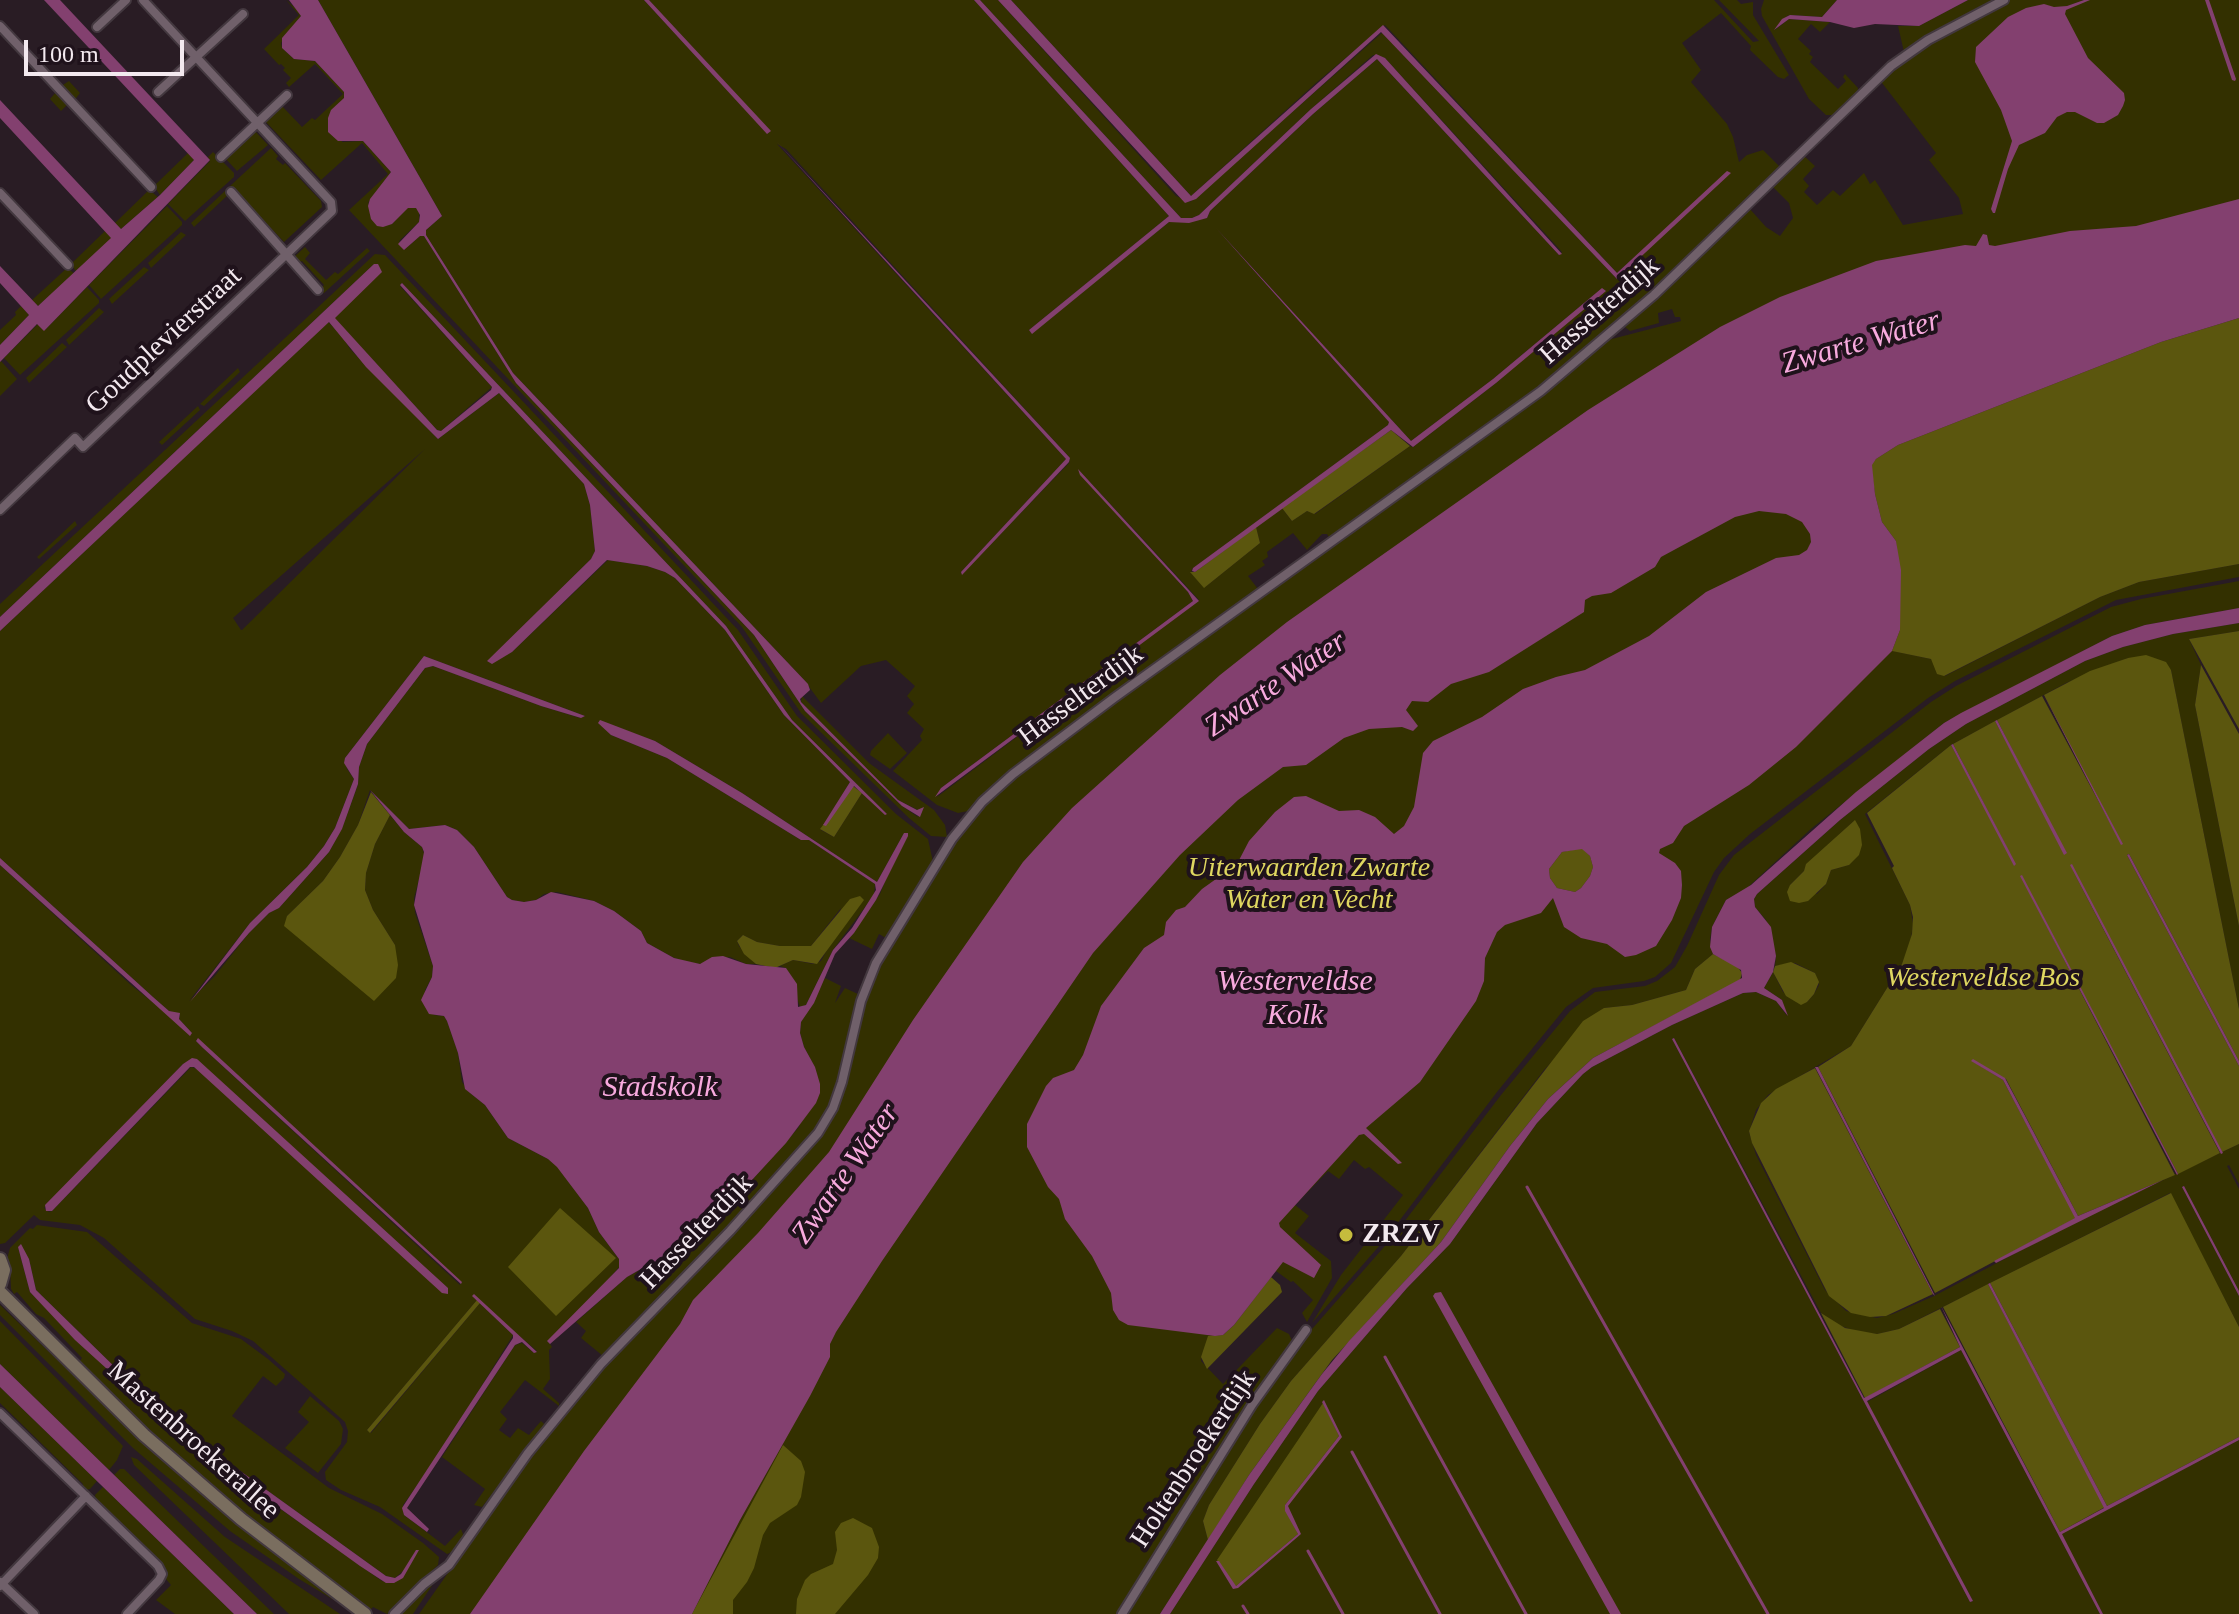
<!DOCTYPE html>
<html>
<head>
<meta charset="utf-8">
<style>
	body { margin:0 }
	#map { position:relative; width:2239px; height:1614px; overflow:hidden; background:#291c24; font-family:"Times New Roman",serif }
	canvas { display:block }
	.scale { position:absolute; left:24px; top:40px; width:160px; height:36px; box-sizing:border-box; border:4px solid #f3e9ef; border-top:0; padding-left:10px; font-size:24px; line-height:28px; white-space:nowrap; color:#f3e9ef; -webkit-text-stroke:6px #1f121b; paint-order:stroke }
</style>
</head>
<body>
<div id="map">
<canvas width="2239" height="1614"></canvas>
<div class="scale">100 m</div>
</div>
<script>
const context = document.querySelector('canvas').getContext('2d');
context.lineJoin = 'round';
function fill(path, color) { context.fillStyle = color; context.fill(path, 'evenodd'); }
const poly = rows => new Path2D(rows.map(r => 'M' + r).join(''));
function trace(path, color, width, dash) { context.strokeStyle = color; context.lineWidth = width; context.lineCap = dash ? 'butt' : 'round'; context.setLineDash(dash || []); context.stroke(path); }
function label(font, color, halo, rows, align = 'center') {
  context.font = font + ' "Times New Roman",serif'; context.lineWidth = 8; context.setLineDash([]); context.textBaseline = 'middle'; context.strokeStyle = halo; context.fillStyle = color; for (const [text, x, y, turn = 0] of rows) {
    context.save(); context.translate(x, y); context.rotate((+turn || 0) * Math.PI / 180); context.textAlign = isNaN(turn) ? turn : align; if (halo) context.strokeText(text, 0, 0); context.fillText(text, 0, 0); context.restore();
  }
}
fill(poly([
	[286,0,300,12,301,16,281,43,282,48,294,59,315,61,344,92,342,142,363,141,391,172,368,203,392,224,408,207,416,208,419,212,419,222,399,241,404,250,420,236,424,236,516,383,754,635,805,711,902,806,918,817,918,810,898,800,801,702,802,696,869,763,934,810,945,825,947,837,931,836,909,818,801,713,742,627,349,210,388,174,362,143,321,180,265,121,281,105,302,127,312,118,315,120,343,94,315,64,289,87,286,83,291,78,283,70,285,68,281,64,279,65,264,49,299,15],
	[318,0,644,0,767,133,770,131,649,0,974,0,1169,216,1029,330,1032,333,1169,222,1207,218,1210,211,1313,114,1377,59,1559,255,1562,252,1385,58,1373,55,1311,109,1199,215,1192,218,1181,218,980,0,998,0,1176,196,1190,202,1383,32,1617,279,1729,171,1617,273,1385,25,1317,82,1191,196,1011,0,1714,0,1753,42,1759,41,1719,0,1737,0,1741,4,1753,2,1753,15,1789,75,1784,79,1778,77,1750,50,1751,46,1721,13,1682,43,1701,70,1691,82,1727,124,1733,137,1739,162,1747,155,1763,150,1781,168,1675,271,1602,336,1538,389,1330,539,1327,534,1322,534,1307,550,1293,533,1267,552,1268,557,1262,561,1265,565,1248,576,1258,589,1024,761,968,811,958,813,937,805,893,771,922,740,920,736,924,729,907,713,914,704,907,696,915,686,886,660,861,666,821,703,804,680,513,373,426,235,426,230,442,216],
	[777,144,786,149,1070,458,1069,463,962,574,961,572,1066,459],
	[1216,228,1411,441,1493,379,1602,288,1496,383,1413,447,1410,446,1315,514,1307,511,1292,521,1282,508,1256,527,1260,543,1205,587,1191,573,1192,569,1388,425,1389,422],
	[1078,469,1199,600,937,797,941,788,1193,601,1188,592],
	[1764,0,1837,0,1822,17,1790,15,1787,16,1775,30,1789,19,1830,22,1820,32,1811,24,1798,39,1811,51,1809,54,1813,57,1810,62,1838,89,1846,81,1843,77,1845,74,1858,88,1857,94,1835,115,1826,115,1809,99,1762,16,1761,9],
	[1968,0,1998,0,1904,52,1898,26,1919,26],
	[2008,0,2084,0,2059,9,2088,0,2239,0,2239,318,2161,342,1893,651,1931,659,1945,676,2100,597,2139,582,2239,564,2239,577,2116,600,1955,681,1928,698,1750,834,1724,858,1714,872,1671,963,1655,977,1644,981,1593,988,1566,1007,1497,1092,1387,1237,1312,1323,1341,1275,1403,1195,1369,1167,1365,1169,1354,1160,1339,1179,1328,1171,1295,1205,1309,1216,1295,1233,1331,1261,1332,1278,1307,1322,1302,1313,1313,1300,1293,1281,1291,1282,1276,1271,1202,1354,1201,1361,1223,1384,1277,1328,1289,1334,1293,1343,1119,1614,419,1614,508,1488,588,1385,627,1340,778,1186,824,1131,836,1110,847,1081,861,1016,878,968,952,845,981,807,1060,743,1518,414,1608,340,1681,321,1680,317,1675,317,1672,309,1658,313,1659,323,1630,331,1625,327,1749,208,1766,227,1780,236,1793,218,1789,203,1772,186,1803,155,1815,166,1803,179,1809,186,1804,192,1817,205,1833,190,1840,196,1864,173,1870,184,1875,180,1903,225,1963,214,1959,198,1929,160,1936,153,1879,79,1935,38],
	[69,81,80,93,70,106,68,104,61,111,50,99,56,92,55,90],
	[255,131,268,145,237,171,225,158],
	[271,148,278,156,276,159,283,165,285,163,321,201,322,207,284,242,235,190,232,192,229,187],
	[213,152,234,173,234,177,185,221,168,204,210,161,208,157],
	[188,153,194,160,160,195,154,186],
	[149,190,158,197,121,229,115,223],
	[226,190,230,193,194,227,191,223],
	[167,206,182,222,182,225,101,299,89,285],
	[105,231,112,238,77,273,71,264],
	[181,232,186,235,151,268,148,263],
	[305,247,310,253,305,259,326,280,335,272,338,274,367,248,370,251,324,293,320,290,324,285,302,261,299,263,294,257],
	[375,254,385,255,738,630,797,716,896,814,928,839,933,862,886,938,879,934,872,949,849,938,880,894,904,833,877,882,742,793,655,741,599,721,611,735,667,758,801,840,809,840,875,884,874,895,833,950,806,1005,800,1007,786,968,780,966,793,960,813,964,821,961,829,946,841,908,811,946,780,946,757,942,743,935,737,941,739,946,756,964,746,964,730,957,700,964,688,962,674,958,647,943,641,931,614,911,594,901,557,892,544,894,536,900,524,902,512,900,507,897,474,847,457,830,445,825,409,829,370,790,358,825,340,857,323,881,287,916,395,945,373,910,365,890,366,873,375,844,390,815,404,832,422,847,425,857,414,898,415,913,433,966,432,977,425,990,434,1015,444,1016,447,1021,458,1053,462,1082,470,1093,485,1105,508,1138,548,1159,557,1166,588,1208,599,1232,619,1259,621,1265,592,1298,548,1341,552,1347,549,1350,550,1379,543,1389,559,1403,559,1406,525,1380,500,1412,507,1419,499,1430,510,1438,518,1428,529,1435,541,1421,545,1425,482,1507,474,1505,485,1489,442,1457,515,1345,522,1343,534,1353,537,1351,472,1296,477,1300,367,1430,371,1433,480,1303,513,1335,439,1455,403,1505,404,1515,445,1546,461,1529,464,1537,454,1551,447,1554,380,1507,341,1490,326,1480,325,1472,347,1442,348,1431,345,1422,253,1341,232,1331,195,1319,104,1238,80,1225,40,1220,34,1215,5,1243,0,1244,0,865,131,985,192,1033,179,1019,180,1015,169,1011,153,997,0,858,0,631,328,322,341,334,350,349,438,439,499,393,584,484,590,505,595,551,591,559,488,661,496,660,512,652,608,560,647,566,665,572,675,578,725,630,784,715,850,782,821,830,834,837,862,793,887,814,792,720,726,626,402,283,400,286,492,387,441,431,437,430,334,318,374,264,0,617,0,604],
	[425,449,242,630,241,630,233,618],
	[424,656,585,716,580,718,541,706,433,666,425,668,367,744,359,767,358,785,342,828,329,852,279,908,269,913,249,933,214,977,189,1001,250,923,307,867,324,846,335,828,354,779,347,769,345,758],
	[197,1039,461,1282,460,1285,203,1048,196,1041],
	[197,1059,201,1070,191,1067,52,1211,49,1212,44,1208,183,1064],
	[144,267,149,270,112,304,109,299],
	[67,268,75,274,38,306,32,300],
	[87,287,99,300,99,303,20,375,4,358,38,324,45,330],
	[21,306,29,315,0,345,0,330,16,315,15,312],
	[99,308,104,312,69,345,66,340],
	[62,343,67,347,29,383,26,378],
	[1,361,17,379,0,396,0,362],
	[238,368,240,372,204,406,200,404],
	[198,406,200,410,162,445,159,442],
	[75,521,77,525,39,559,37,557],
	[2239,581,2239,608,2145,625,2112,636,1944,723,1812,828,1747,888,1726,900,1712,927,1710,939,1713,954,1695,969,1686,990,1632,1005,1604,1008,1544,1070,1401,1256,1291,1381,1260,1424,1209,1505,1203,1521,1208,1540,1160,1614,1125,1614,1254,1407,1298,1345,1391,1239,1501,1095,1570,1011,1595,992,1645,986,1657,981,1675,967,1687,946,1719,875,1734,855,1931,702,1956,686,2111,607,2141,599],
	[2239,623,2239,631,2189,639,2201,665,2195,705,2239,926,2239,1009,2171,670,2128,658,2066,683,1951,745,1865,814,1910,905,1913,924,1910,946,1902,964,1851,1046,1768,1095,1756,1110,1749,1132,1756,1155,1825,1290,1846,1311,1877,1318,1893,1314,1934,1296,2079,1220,2239,1144,2239,1184,2229,1165,2227,1166,2239,1189,2239,1291,2184,1186,2182,1187,2239,1296,2239,1327,2170,1193,1899,1329,1877,1334,1859,1332,1838,1325,1821,1313,1674,1038,1672,1039,1970,1602,1973,1601,1867,1402,1961,1350,2100,1614,1170,1614,1254,1484,1318,1391,1407,1288,1450,1244,1537,1123,1583,1074,1592,1067,1672,1025,1743,993,1756,992,1776,1001,1787,1016,1782,1000,1764,988,1773,972,1783,992,1807,1002,1814,994,1819,985,1815,973,1795,963,1775,966,1776,956,1766,920,1755,907,1754,899,1757,894,1840,820,1929,749,1966,724,2085,661,2123,647,2173,634],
	[1854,821,1849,865,1831,870,1826,884,1817,894,1790,885,1804,871,1807,864],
	[888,733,907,753,890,769,870,755,871,751],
	[825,978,841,986,835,1003,845,988,860,995,844,1064,831,1104,821,1121,750,1204,603,1356,581,1338,586,1331,576,1322,627,1277,640,1270,677,1261,709,1229,799,1127,815,1068,804,1047,800,1033,801,1022],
	[37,1225,87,1232,192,1323,241,1339,268,1359,285,1374,284,1378,276,1386,263,1376,232,1416,329,1488,382,1514,423,1543,439,1557,438,1565,387,1614,373,1607,370,1610,254,1522,205,1481,84,1369,80,1361,82,1358,44,1318,36,1314,17,1292,14,1294,11,1289,10,1267,7,1259,10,1248,30,1228,33,1229],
	[18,1247,29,1259,36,1290,123,1375,232,1465,386,1576,395,1578,404,1570,394,1583,382,1581,255,1491,201,1450,118,1380,30,1292],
	[0,1305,157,1455,236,1524,347,1608,299,1579,230,1531,133,1448,0,1315],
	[0,1321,123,1446,117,1460,109,1470,0,1364],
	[0,1387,97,1481,90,1489,86,1490,82,1487,83,1484,0,1403],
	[310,1396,339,1421,343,1429,341,1444,318,1473,285,1448,309,1422,298,1412],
	[2239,1440,2239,1614,2103,1614,2061,1534],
	[131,1457,137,1459,225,1537,340,1614,289,1614,134,1465],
	[120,1469,124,1469,274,1614,257,1614,114,1475],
	[103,1487,234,1614,175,1614,156,1600,171,1585,166,1579,167,1570,96,1501,95,1495],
	[439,1575,413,1614,398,1614]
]), '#333000');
fill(poly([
	[2239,318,2239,564,2139,582,2100,597,1944,676,1937,674,1931,659,1892,651,1900,630,1896,541,1882,522,1875,494,1871,465,1876,459,1898,445,2161,342],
	[1391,430,1410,446,1314,514,1307,511,1292,521,1282,508],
	[1256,527,1260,543,1204,588,1190,572,1195,572],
	[2239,631,2239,729,2189,639],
	[2146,655,2166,662,2171,670,2239,1009,2239,1061,2129,854,2127,855,2239,1066,2239,1144,2222,1152,2070,865,2220,1153,2178,1174,2021,876,2175,1175,2078,1216,2006,1079,1972,1061,2003,1080,2076,1218,1935,1293,1818,1067,1851,1046,1902,964,1912,934,1913,917,1910,905,1892,868,1894,866,1867,813,1951,745,2016,865,1953,744,1995,721,2066,854,1997,720,2042,696,2122,845,2044,695,2090,671,2128,658],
	[2201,665,2239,734,2239,926,2195,705],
	[853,786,862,793,834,837,820,829],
	[371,792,390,815,375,844,366,873,365,890,373,910,395,945,398,965,396,978,374,1001,284,926,287,916,323,881,340,857,358,825],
	[1855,820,1860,829,1862,845,1859,855,1849,865,1831,870,1826,884,1808,901,1799,903,1790,901,1787,892,1790,885,1804,871,1806,864],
	[1582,848,1590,856,1593,867,1590,876,1581,888,1575,892,1557,888,1550,878,1549,869,1562,852],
	[860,896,864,900,817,964,793,960,775,968,756,964,744,954,737,941,743,935,757,942,780,946,811,946,850,899],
	[1713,954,1737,966,1742,973,1740,980,1593,1058,1548,1099,1510,1146,1441,1242,1332,1360,1249,1475,1208,1540,1203,1521,1209,1505,1260,1424,1291,1381,1401,1256,1583,1021,1604,1008,1632,1005,1686,990,1695,969],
	[1791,962,1815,973,1819,982,1814,994,1807,1002,1801,1005,1786,996,1773,972,1775,966],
	[1815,1068,1933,1294,1886,1316,1870,1317,1851,1313,1829,1296,1752,1143,1749,1131,1761,1103,1776,1089],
	[2171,1193,2239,1327,2239,1437,2107,1506,1990,1283],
	[560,1208,616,1258,556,1316,508,1267],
	[1271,1277,1280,1285,1282,1292,1207,1369,1201,1357,1208,1336,1223,1335,1234,1325],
	[1988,1284,2105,1507,2060,1532,1943,1307],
	[477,1300,480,1303,370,1433,367,1430],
	[1940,1309,1960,1347,1865,1398,1821,1313,1845,1328,1877,1334,1899,1329],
	[1323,1403,1339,1436,1285,1505,1298,1534,1236,1586,1233,1585,1217,1560],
	[783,1445,801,1461,805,1472,801,1497,797,1505,770,1523,763,1535,754,1568,747,1582,733,1600,733,1614,692,1614],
	[853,1518,872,1528,879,1547,878,1558,868,1575,835,1614,796,1614,797,1599,805,1580,811,1574,833,1564,837,1550,835,1532,841,1523]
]), '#5b560e');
fill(poly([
	[44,0,60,0,210,160,44,331,37,324,0,362,0,345,29,315,0,283,0,266,38,306,111,238,0,118,0,100,121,229,160,195,194,160],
	[289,0,318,0,442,216,426,230,426,235,513,373,808,684,810,690,800,699,801,702,898,800,917,810,924,807,920,817,902,806,805,711,754,635,516,383,424,236,420,236,404,250,398,244,419,222,420,215,416,208,408,208,392,224,383,227,377,226,371,219,368,206,370,199,391,172,363,141,338,141,328,132,328,118,331,110,344,98,344,92,315,61,294,59,282,48,282,38,301,16],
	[644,0,649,0,771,131,767,134],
	[974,0,980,0,1181,218,1192,218,1199,215,1311,109,1376,54,1385,58,1562,254,1559,255,1377,59,1313,114,1210,211,1207,218,1189,223,1169,222,1032,334,1029,330,1169,216],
	[998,0,1011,0,1191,196,1383,25,1617,273,1727,171,1731,173,1617,279,1381,32,1196,199,1185,203],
	[1837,0,1968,0,1919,26,1875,24,1854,28,1830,22,1789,19,1774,30,1782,19,1790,15,1822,17],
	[2084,0,2090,0,2066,10,2065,14,2088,58,2124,93,2125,100,2123,106,2118,115,2104,123,2097,123,2075,112,2067,112,2057,117,2045,133,2019,145,2008,169,1995,213,1993,213,1991,209,2012,141,2001,110,1975,62,1976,47,2008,17,2026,8,2044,4,2054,7,2067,6],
	[2205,0,2209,0,2236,79,2235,81,2232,80],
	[776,141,1070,458,1069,462,962,575,961,572,1066,459],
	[2239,199,2239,318,2161,342,1898,445,1876,459,1872,465,1875,494,1882,522,1896,541,1901,570,1900,630,1892,651,1796,747,1749,785,1684,826,1673,843,1660,849,1659,853,1675,863,1681,871,1682,885,1681,898,1672,920,1656,946,1636,955,1625,957,1607,944,1581,938,1564,927,1553,898,1541,913,1505,925,1497,932,1485,958,1484,981,1476,1001,1420,1082,1366,1128,1402,1163,1398,1164,1364,1134,1359,1135,1279,1223,1280,1227,1321,1265,1314,1278,1283,1262,1234,1325,1223,1335,1215,1336,1128,1325,1119,1320,1113,1310,1111,1293,1092,1256,1065,1219,1059,1199,1048,1187,1027,1147,1027,1124,1046,1086,1053,1078,1074,1070,1083,1055,1101,1006,1144,948,1164,935,1166,922,1176,910,1185,907,1202,889,1237,864,1249,841,1275,812,1294,797,1306,796,1339,811,1359,810,1375,817,1394,834,1404,826,1414,807,1423,753,1433,741,1482,717,1523,689,1556,677,1585,670,1649,636,1706,592,1776,558,1799,555,1807,550,1811,542,1810,534,1802,522,1786,514,1759,511,1735,517,1661,557,1655,567,1611,593,1592,596,1585,600,1584,612,1489,672,1451,684,1428,702,1412,701,1406,710,1418,726,1413,731,1402,727,1369,729,1344,738,1306,765,1283,767,1238,800,1180,855,1093,953,882,1261,836,1332,830,1344,830,1357,810,1396,740,1520,692,1614,470,1614,584,1451,680,1324,693,1300,758,1233,829,1152,913,1020,1023,862,1072,808,1220,675,1287,622,1588,410,1720,327,1780,297,1876,261,1965,245,1976,246,1983,234,1987,235,1989,245,1995,246,2070,231,2136,226],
	[1582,849,1590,856,1593,867,1590,876,1581,888,1575,892,1557,888,1550,878,1549,869,1562,852],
	[1216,228,1411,441,1493,379,1602,288,1606,291,1496,383,1413,447,1391,430,1195,572,1192,571,1193,568,1388,425,1389,422],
	[374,264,378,264,382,272,335,318,437,430,441,431,491,390,492,387,400,285,402,283,726,626,792,720,887,814,885,815,854,786,826,826,823,825,850,782,784,715,725,630,675,578,665,572,647,566,607,560,512,652,492,664,487,661,591,559,595,551,590,505,584,484,499,393,438,439,366,367,329,322,0,631,0,617],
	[1078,469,1199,601,935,797,941,788,1193,601,1188,592,1080,475],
	[2239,608,2239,623,2173,634,2123,647,2085,661,1966,724,1929,749,1840,820,1757,894,1754,899,1755,907,1771,927,1776,956,1773,972,1764,988,1782,1000,1788,1016,1776,1001,1756,992,1743,993,1672,1025,1592,1067,1583,1074,1537,1123,1450,1244,1407,1288,1318,1391,1254,1484,1170,1614,1160,1614,1249,1475,1322,1374,1349,1341,1441,1242,1510,1146,1548,1099,1593,1058,1742,978,1741,970,1713,954,1710,947,1712,927,1726,900,1751,885,1856,792,1944,723,1961,713,2112,636,2145,625],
	[424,656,585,716,581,718,541,706,433,666,425,668,367,744,359,767,358,784,342,829,329,852,279,908,269,913,249,933,190,1002,250,923,307,867,324,846,335,828,354,779,344,763,345,758],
	[2044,695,2123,844,2121,845],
	[600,720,655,741,742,793,877,882,904,833,908,833,908,836,876,900,854,933,835,954,814,1003,801,1022,800,1033,804,1047,815,1067,820,1084,820,1093,816,1103,786,1143,683,1255,677,1261,641,1269,627,1277,550,1344,547,1341,619,1268,619,1259,599,1232,588,1208,557,1167,548,1159,508,1138,485,1105,465,1089,458,1053,447,1021,444,1016,429,1014,421,1000,432,977,433,966,414,905,424,852,422,847,404,832,370,790,409,829,445,825,457,830,474,847,507,897,512,900,524,902,536,900,551,892,594,901,614,911,641,931,647,943,674,958,700,964,712,957,723,956,746,964,786,968,797,984,798,1007,806,1005,833,950,852,928,876,890,875,884,809,840,801,840,667,758,611,735,598,723],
	[1997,720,2067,853,2064,855,1995,721],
	[1953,744,2016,864,2014,866,1951,745],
	[2129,854,2239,1061,2239,1066,2127,855],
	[0,858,153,997,169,1011,180,1013,179,1019,192,1033,190,1036,0,865],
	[2072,864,2223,1153,2221,1154,2070,865],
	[2022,875,2178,1174,2177,1175,2020,876],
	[198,1038,462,1282,461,1284,203,1048,196,1041],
	[1674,1038,1864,1398,1960,1347,1941,1306,2060,1532,2104,1508,1988,1284,1990,1283,2107,1506,2239,1437,2239,1440,2062,1534,2103,1614,2100,1614,1961,1350,1867,1401,1973,1601,1970,1602,1672,1039],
	[192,1058,197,1059,448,1288,448,1294,442,1293,194,1067,190,1067,52,1211,46,1211,45,1205,183,1064],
	[1973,1059,2005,1078,2078,1216,2163,1180,1996,1263,1994,1261,2075,1218,2003,1080,1971,1061],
	[1815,1067,1818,1067,1935,1296,1933,1294],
	[2184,1186,2239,1291,2239,1296,2182,1187],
	[21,1244,29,1259,36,1290,123,1375,232,1465,386,1576,395,1578,401,1574,416,1550,419,1550,403,1578,394,1583,386,1583,360,1566,228,1471,139,1398,75,1340,30,1292,18,1247],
	[1441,1292,1621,1614,1610,1614,1433,1296,1435,1293],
	[474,1294,537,1352,534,1353,522,1342,515,1345,407,1508,429,1529,427,1532,404,1515,402,1508,513,1338,513,1335,472,1296],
	[0,1364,109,1470,257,1614,234,1614,0,1387],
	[1324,1400,1342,1437,1288,1506,1301,1534,1238,1588,1233,1589,1216,1561,1219,1561,1236,1586,1298,1534,1285,1511,1285,1505,1339,1436,1322,1402]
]), '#83406f');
trace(poly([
	[1527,1187,1768,1614],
	[1385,1357,1526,1614],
	[1352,1452,1440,1614],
	[1308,1551,1343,1614],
	[1243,1606,1248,1614]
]), '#83406f', 3);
const minor = poly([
	[0,26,151,187],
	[97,27,126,0],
	[158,92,243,14],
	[221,157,287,95],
	[231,192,318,290],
	[0,193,68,265],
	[0,510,75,438,83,447,332,211,331,202,143,0],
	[0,1413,158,1566,162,1574,159,1580,127,1614],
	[0,1582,34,1614],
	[0,1586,86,1496],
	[394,1614,424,1584,449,1565,528,1453,601,1364,730,1231,818,1133,833,1108,842,1082,861,1001,876,963,952,839,982,802,1013,774,1114,698,1541,391,1654,295,1891,66,1928,40,2004,0],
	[1122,1614,1252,1405,1306,1330]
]);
const secondary = poly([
	[0,1259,4,1270,0,1284],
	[0,1292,144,1435,241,1519,365,1614]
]);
trace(minor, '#43383f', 12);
trace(secondary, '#43383f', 16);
trace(minor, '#70606a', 8);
trace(secondary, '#7a6e5f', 12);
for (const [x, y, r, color] of [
	[1346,1235,8,"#c5bc3d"]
]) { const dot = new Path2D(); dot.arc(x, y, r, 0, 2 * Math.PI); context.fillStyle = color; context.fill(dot); trace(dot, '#1f121b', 3); }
label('28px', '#f3e9ef', '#1f121b', [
	["Hasselterdijk",1600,311,-41],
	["Goudplevierstraat",164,341,-43],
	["Hasselterdijk",1081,696,-37],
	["Hasselterdijk",697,1232,-46],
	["Mastenbroekerallee",193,1441,42],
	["Holtenbroekerdijk",1194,1459,-57]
]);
label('italic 28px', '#dfd760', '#1f121b', [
	["Uiterwaarden Zwarte",1309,869],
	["Water en Vecht",1309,901],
	["Westerveldse Bos",1983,979]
]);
label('bold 28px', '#f3e9ef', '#1f121b', [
	["ZRZV",1362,1235]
], 'left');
label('italic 30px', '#f8aade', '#1f121b', [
	["Zwarte Water",1861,343,-16],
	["Zwarte Water",1276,685,-34],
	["Westerveldse",1295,982],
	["Kolk",1295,1016],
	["Stadskolk",660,1088],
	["Zwarte Water",846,1174,-55]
]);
</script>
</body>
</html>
